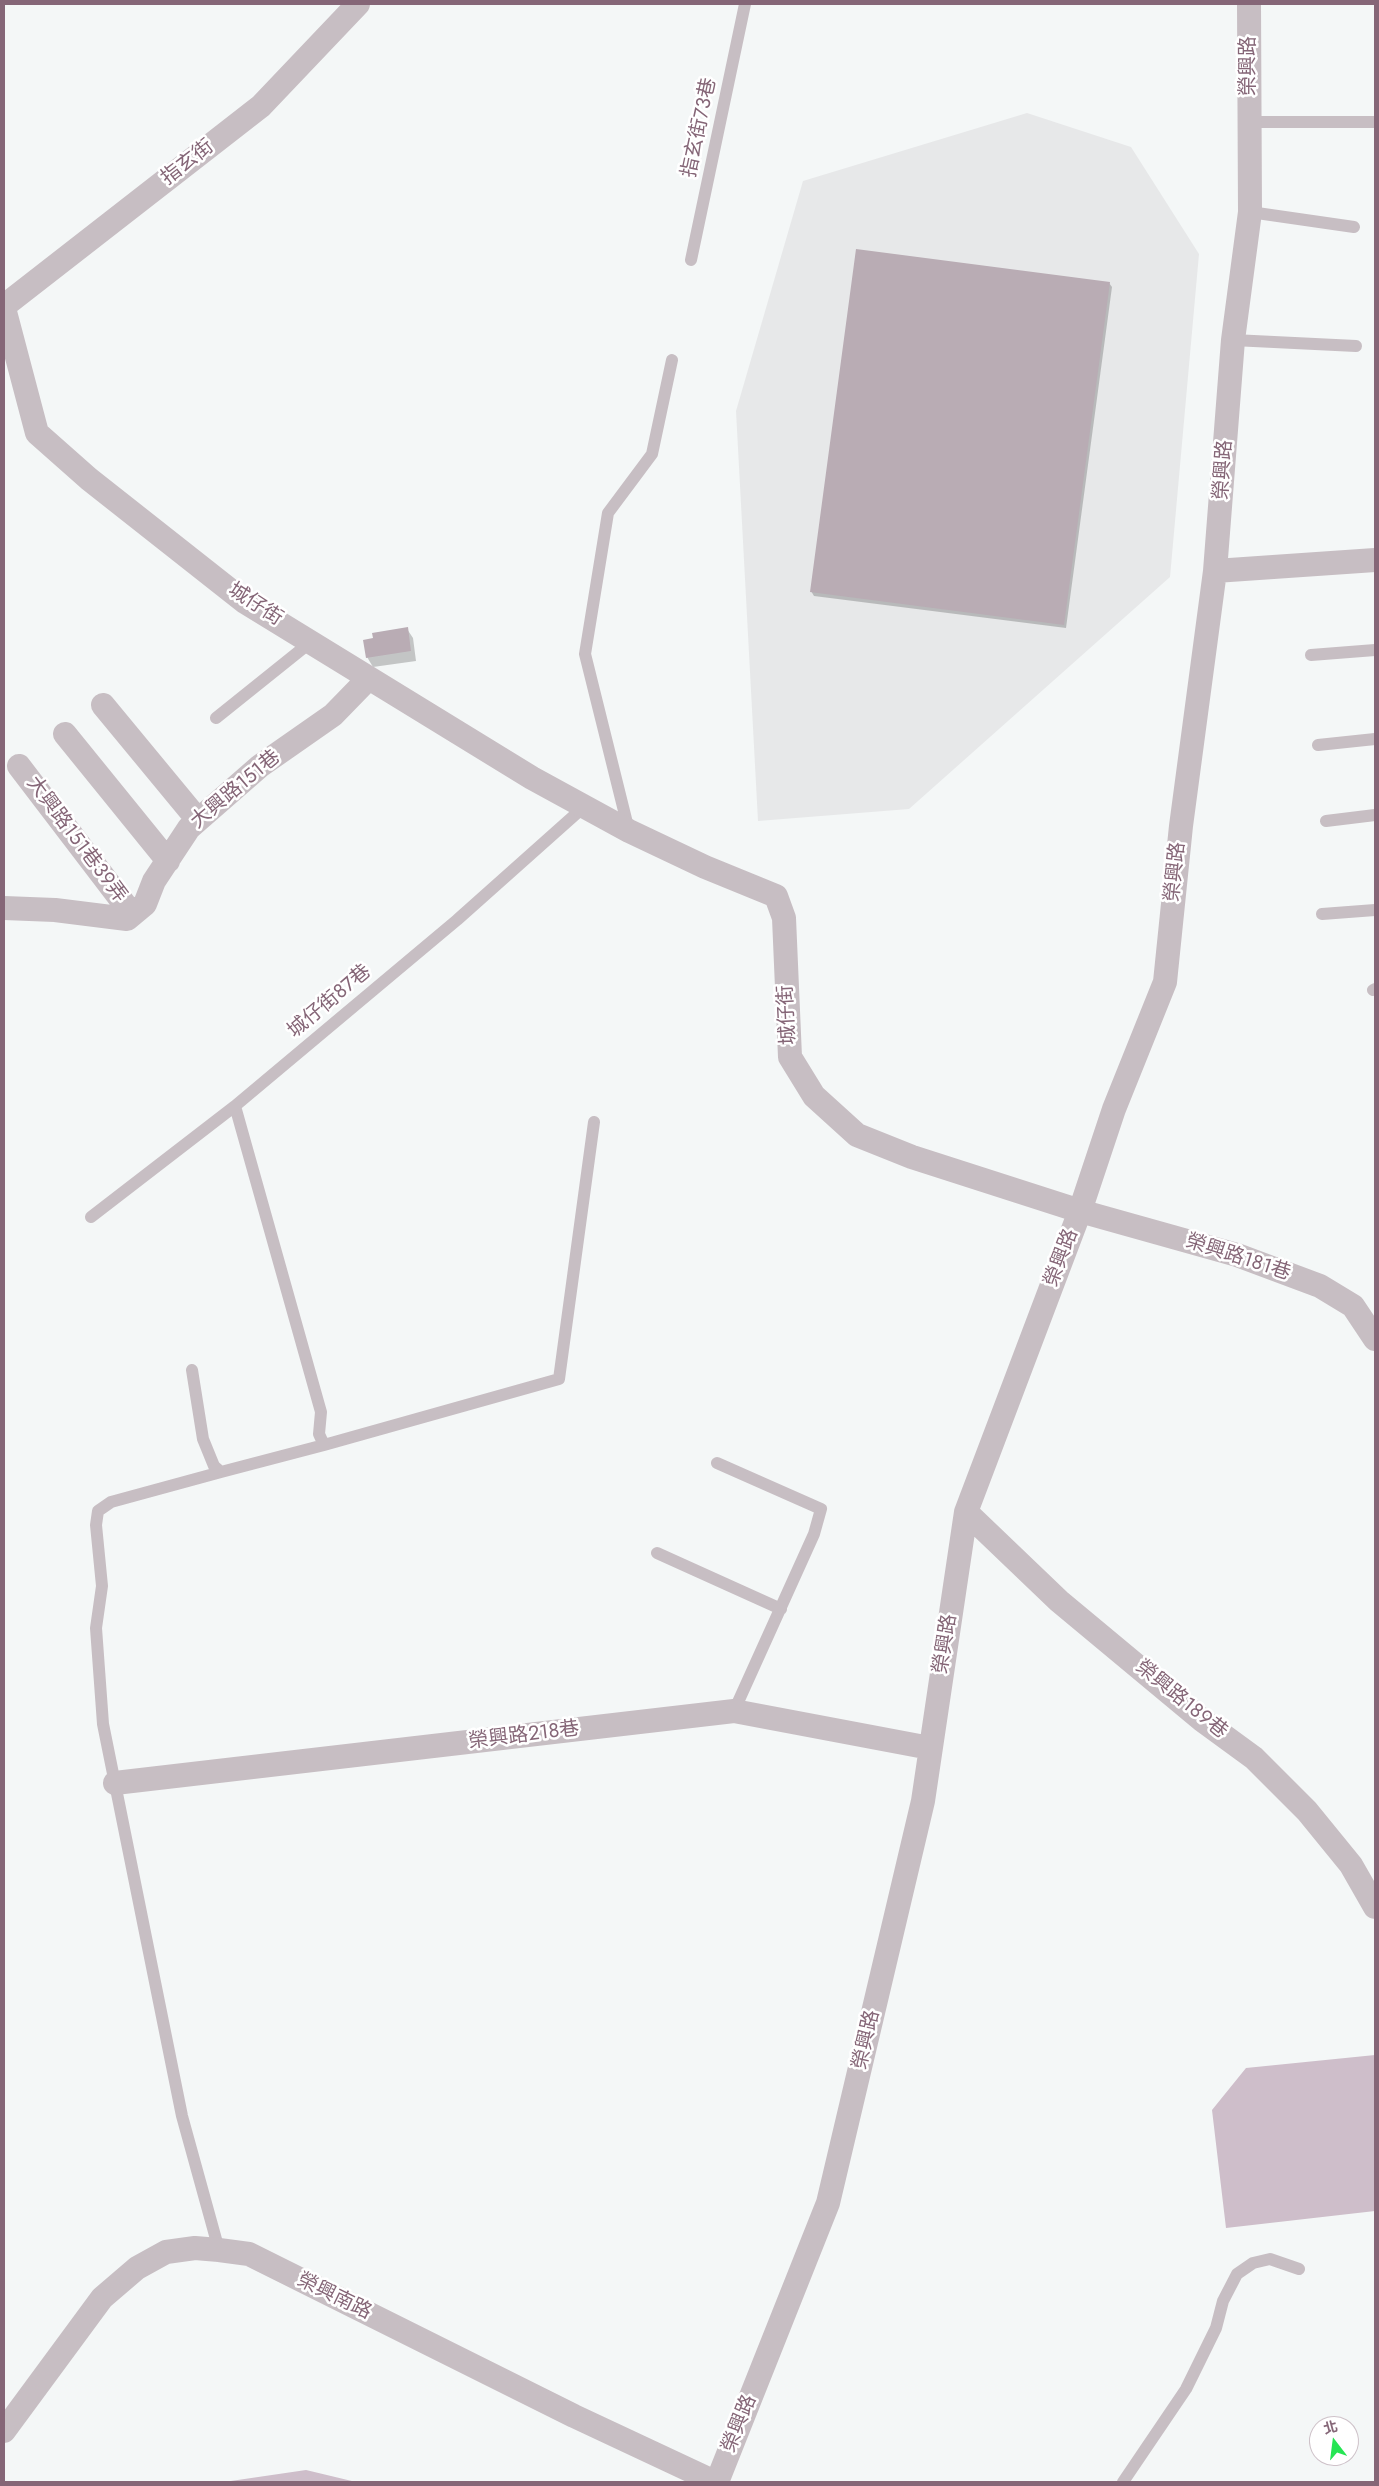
<!DOCTYPE html>
<html>
<head>
<meta charset="utf-8">
<style>
	body { margin:0 }
	#map { position:relative; width:1379px; height:2486px; overflow:hidden; background:#f4f7f7; font-family:Jost,"Noto Sans TC",sans-serif }
	canvas { display:block }
	.frame { position:absolute; inset:0; border:5px solid #856677; pointer-events:none }
	.north { position:absolute; left:1309px; top:2416px; width:50px; height:50px; box-sizing:border-box; background:#fff; border:1px solid #cec2c9; border-radius:50%; rotate:345deg; font-size:14px; font-weight:700; line-height:20px; text-align:center; color:#856677 }
	.north::after { content:''; display:block; margin:auto; width:18px; height:22px; background:#26e553; clip-path:polygon(50% 0,100% 100%,50% 72%,0 100%) }
</style>
</head>
<body>
<div id="map">
<canvas width="1379" height="2486"></canvas>
<div class="frame"></div>
<div class="north">北</div>
</div>
<script>
const context = document.querySelector('canvas').getContext('2d');
context.lineJoin = 'round';
function fill(path, color) { context.fillStyle = color; context.fill(path, 'evenodd'); }
const poly = rows => new Path2D(rows.map(r => 'M' + r).join(''));
function trace(path, color, width, dash) { context.strokeStyle = color; context.lineWidth = width; context.lineCap = dash ? 'butt' : 'round'; context.setLineDash(dash || []); context.stroke(path); }
function label(font, color, halo, rows, align = 'center') {
  context.font = font + ' Jost,"Noto Sans TC",sans-serif'; context.lineWidth = 5; context.setLineDash([]); context.textBaseline = 'middle'; context.strokeStyle = halo; context.fillStyle = color; for (const [text, x, y, turn = 0] of rows) {
    context.save(); context.translate(x, y); context.rotate((+turn || 0) * Math.PI / 180); context.textAlign = isNaN(turn) ? turn : align; if (halo) context.strokeText(text, 0, 0); context.fillText(text, 0, 0); context.restore();
  }
}
fill(poly([
	[1027,113,1131,147,1199,254,1170,577,909,809,758,821,736,411,803,181]
]), '#e7e8e9');
fill(poly([
	[1375,2055,1375,2211,1226,2228,1212,2110,1246,2068],
	[306,2470,356,2482,224,2482]
]), '#cebeca');
fill(poly([
	[1109,283,1112,287,1066,628,814,596,811,591],
	[407,629,413,638,416,661,373,667,367,657,375,640]
]), '#0003');
fill(poly([
	[856,249,1110,282,1064,625,810,592],
	[408,627,411,651,366,658,363,640,373,638,372,633]
]), '#b9acb4');
trace(poly([
	[1249,122,1375,122],
	[1250,212,1354,227],
	[691,260,745,4],
	[1233,340,1356,346],
	[1311,655,1375,650],
	[216,718,312,641],
	[1318,745,1375,739],
	[1326,821,1375,815],
	[629,831,585,654,608,513,652,454,672,360],
	[1322,914,1375,910],
	[1373,990,1375,989],
	[91,1217,235,1106,457,920,586,805],
	[192,1370,203,1439,214,1466,221,1472,324,1445,319,1434,321,1412,235,1106],
	[324,1445,559,1379,594,1122],
	[717,1463,821,1509,814,1534,734,1711],
	[657,1553,781,1609],
	[219,2250,182,2116,103,1724,96,1628,102,1586,96,1525,98,1511,111,1502,221,1472],
	[1123,2482,1186,2389,1216,2328,1223,2301,1237,2274,1253,2263,1270,2259,1299,2269]
]), '#c7bec3', 12);
trace(poly([
	[4,306,261,106,358,4],
	[4,308,37,433,89,479,245,602,532,778,629,831,705,867,776,896,784,918,790,1057,814,1096,857,1135,912,1157,1080,1211,1237,1255,1320,1286,1353,1306,1375,1339],
	[1215,571,1375,560],
	[103,705,198,820],
	[65,734,168,861],
	[19,766,132,914],
	[4,908,55,910,127,919,145,904,154,881,189,828,260,766,333,715,369,678],
	[966,1512,1059,1601,1202,1720,1254,1758,1307,1811,1351,1865,1375,1907],
	[115,1783,734,1711,930,1748],
	[4,2431,102,2298,137,2268,166,2252,195,2248,219,2250,249,2254,574,2416,715,2482],
	[717,2482,828,2203,923,1801,966,1512,1080,1211,1114,1109,1165,982,1181,826,1215,571,1233,340,1250,212,1249,4]
]), '#c7bec3', 24);
label('20px', '#856677', '#fff', [
	["榮興路",1249,66,-90],
	["指玄街73巷",700,128,-78],
	["指玄街",188,163,-38],
	["榮興路",1224,470,-86],
	["城仔街",255,605,33],
	["大興路151巷",236,790,-40],
	["大興路151巷39弄",76,840,53],
	["榮興路",1176,872,-84],
	["城仔街87巷",330,1002,-40],
	["城仔街",788,1015,-93],
	["榮興路",1062,1258,-69],
	["榮興路181巷",1238,1258,18],
	["榮興路",946,1644,-81],
	["榮興路189巷",1181,1700,39],
	["榮興路218巷",524,1736,-7],
	["榮興路",867,2040,-77],
	["榮興南路",334,2297,26],
	["榮興路",740,2424,-68]
]);
</script>
</body>
</html>
